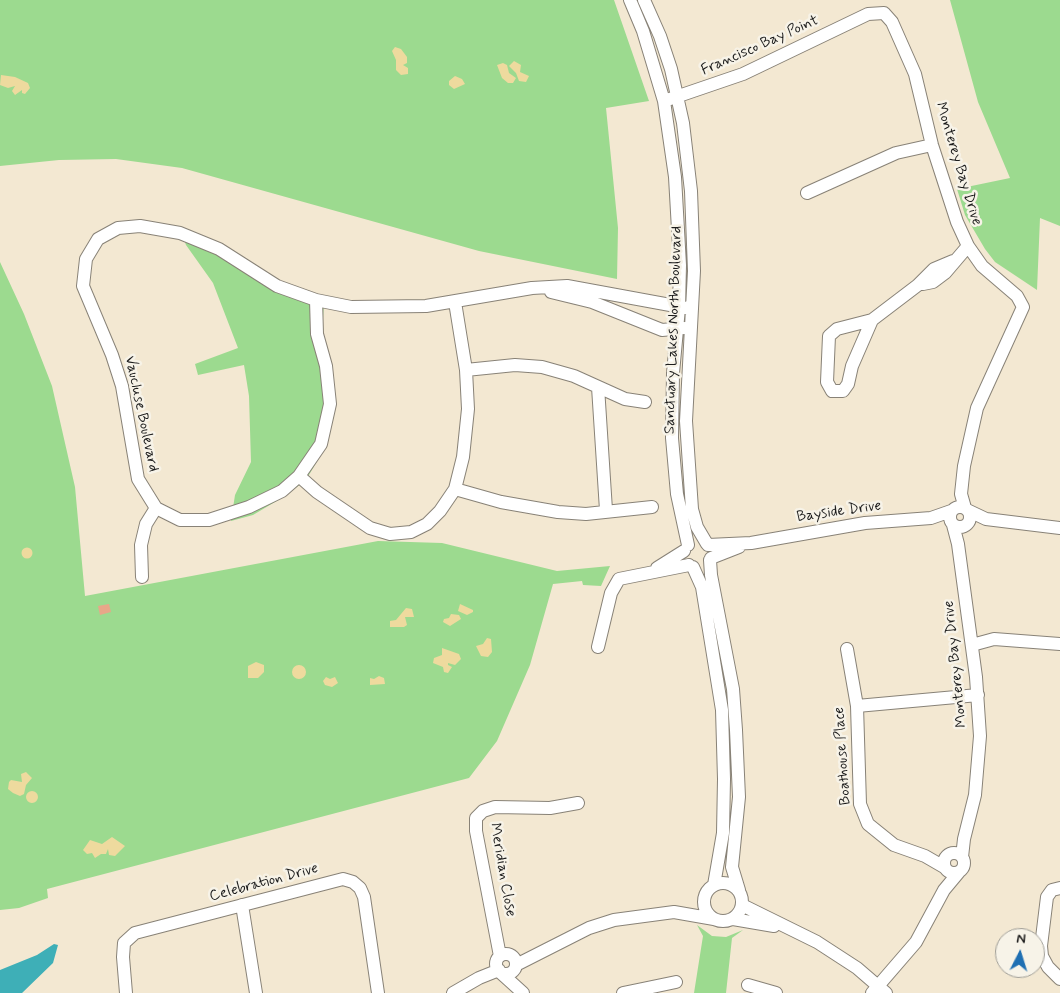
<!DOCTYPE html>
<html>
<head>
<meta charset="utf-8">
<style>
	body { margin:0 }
	#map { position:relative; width:1060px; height:993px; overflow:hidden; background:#f3e8d2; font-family:Mynerve,sans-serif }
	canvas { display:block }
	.north { position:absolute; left:995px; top:928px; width:50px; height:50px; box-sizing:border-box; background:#f7f3e8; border:1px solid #9f9d96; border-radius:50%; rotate:5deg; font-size:14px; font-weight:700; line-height:20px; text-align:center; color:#1c1c1c }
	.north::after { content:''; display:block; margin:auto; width:18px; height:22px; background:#1f6fb2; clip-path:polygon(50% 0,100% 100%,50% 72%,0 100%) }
</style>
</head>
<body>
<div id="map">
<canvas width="1060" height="993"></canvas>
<div class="north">N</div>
</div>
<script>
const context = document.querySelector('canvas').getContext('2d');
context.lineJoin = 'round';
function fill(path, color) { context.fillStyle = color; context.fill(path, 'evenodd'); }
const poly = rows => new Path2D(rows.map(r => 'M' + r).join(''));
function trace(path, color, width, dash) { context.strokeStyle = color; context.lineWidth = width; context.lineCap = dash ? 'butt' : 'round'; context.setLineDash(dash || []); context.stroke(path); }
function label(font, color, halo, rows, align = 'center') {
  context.font = font + ' Mynerve,sans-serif'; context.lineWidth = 5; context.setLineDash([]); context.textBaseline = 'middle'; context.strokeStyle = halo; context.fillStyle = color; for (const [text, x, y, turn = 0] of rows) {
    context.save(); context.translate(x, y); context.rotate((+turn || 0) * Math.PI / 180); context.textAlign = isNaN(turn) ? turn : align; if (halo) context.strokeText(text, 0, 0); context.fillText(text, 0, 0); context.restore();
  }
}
fill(poly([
	[0,0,614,0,649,101,606,108,618,228,617,279,479,251,182,168,116,159,59,160,0,166],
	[950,0,1060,0,1060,226,1040,218,1037,290,995,262,985,249,965,215,957,189,1010,178,978,102],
	[183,237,324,303,322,334,326,446,306,480,285,496,253,515,231,521,235,495,251,462,249,396,244,365,198,375,195,364,238,348,213,283,186,245],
	[0,262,24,314,52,386,75,487,85,596,378,541,442,543,557,571,610,566,601,586,583,585,582,581,553,584,530,665,497,741,469,778,47,889,48,898,19,908,0,910],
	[697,925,712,936,726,937,743,930,732,938,726,993,694,993,703,936]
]), '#9cda8f');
fill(poly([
	[395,47,401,49,407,57,407,63,403,65,408,68,408,74,401,75,396,70,396,60,392,51],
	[514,61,521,65,520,72,529,76,526,82,519,81,516,73,509,66],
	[503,63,507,65,509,73,516,78,513,83,508,83,502,78,497,65],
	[1,75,15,77,28,83,30,88,25,94,22,93,22,90,15,95,12,91,15,86,8,88,0,85],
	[455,76,462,79,465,84,454,89,449,85,449,81],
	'21.5 553a5.5 5.5 0 1 1 11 0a5.5 5.5 0 1 1-11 0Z',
	[460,604,473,610,473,612,467,615,458,611],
	[406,608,412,609,414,617,405,617,407,625,404,627,390,627,390,621,396,620],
	[451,614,459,615,461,619,450,626,443,622,444,619,449,618],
	[487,638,491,639,492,652,488,657,481,656,476,646,483,644],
	[442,648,459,654,461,659,455,665,448,663,448,665,452,667,448,673,444,672,443,667,433,663,434,658,442,655],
	[256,662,264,665,264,672,258,678,248,678,248,666],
	'292 672a7 7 0 1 1 14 0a7 7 0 1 1-14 0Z',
	[379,676,384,678,385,684,370,685,370,678,374,679],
	[326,677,330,679,335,677,338,683,332,687,325,685,323,681],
	[26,772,32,778,26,785,24,794,20,796,13,793,8,789,9,782,11,780,22,782,21,774],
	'26 797a6 6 0 1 1 12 0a6 6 0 1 1-12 0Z',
	[112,837,125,846,115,856,109,855,108,849,106,854,101,854,95,858,92,853,87,854,83,850,90,840,102,844]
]), '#eeda9e');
fill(poly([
	[54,944,58,945,53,963,22,993,0,993,0,970,37,955]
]), '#3eafb7');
fill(poly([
	[109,604,111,612,100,615,98,606]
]), '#e8a789');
const minor = poly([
	[630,0,643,31,664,101,675,177,680,265,679,308,673,373,672,438,677,494,688,545],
	[644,0,660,36,671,69,683,123,691,191,694,271,686,421,692,509,697,527,707,544],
	[664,101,743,74,868,14,884,13,892,22,915,74,932,145,957,222,968,246,982,266,1017,296,1023,307,977,408,964,466,961,494,965,508],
	[807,193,896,153,932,145],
	[923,284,933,282,945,273,968,246],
	[551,292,592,302,662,330,684,328],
	[316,300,317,334,326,366,330,404,321,444,299,476,282,491,249,507,209,520,180,520,156,508,138,479,122,386,112,355,83,286,86,259,98,239,118,228,140,226,180,233,219,249,277,286,316,300,351,307,426,306,532,288,567,286,692,309],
	[872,320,852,366,848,384,843,391,832,391,827,382,829,336,837,329,872,320,918,285,934,269,953,261],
	[466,370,515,365,542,367,574,376,625,399,645,402],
	[598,387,606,510],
	[299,476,317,492,370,528,390,534,411,532,427,524,440,511,455,489,463,457,468,409,466,370,455,302],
	[455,489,501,502,558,512,586,514,652,507],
	'950 517a10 10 0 1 1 20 0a10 10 0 1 1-20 0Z',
	[967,510,986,519,1060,528],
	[953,525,958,544,976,677,980,736,975,795,964,839,962,857],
	[708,545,751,543,865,523,931,518,951,511],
	[711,558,739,547],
	[710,560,711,575,733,689,736,730,739,797,732,867,739,890],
	[693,567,702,587,722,710,724,779,723,833,714,885],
	[657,568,684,551],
	[142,577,141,545,146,524,156,508],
	[972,645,994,639,1060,644],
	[598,647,611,593,619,579,689,565],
	[847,649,857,706,860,804,868,824,894,845,925,856,944,867],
	[857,706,978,695],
	'944 863a10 10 0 1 1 20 0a10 10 0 1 1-20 0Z',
	'704 902a19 19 0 1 1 38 0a19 19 0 1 1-38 0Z',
	[1060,888,1052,890,1047,897,1041,946,1042,956,1048,967,1060,979],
	[242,905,256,993],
	[742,905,817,942,857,968,886,993],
	[733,919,774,926],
	'496 964a10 10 0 1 1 20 0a10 10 0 1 1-20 0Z',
	[500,956,476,831,476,818,483,811,495,807,550,808,578,803],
	[516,965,589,928,614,920,674,912,714,919],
	[501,973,523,993],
	[748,985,776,993],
	[126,993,123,957,124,943,135,933,343,879,353,882,360,888,364,897,378,993],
	[453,993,479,978,499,970],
	[623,993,676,982],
	[872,993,916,942,944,890,959,872]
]);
trace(minor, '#888277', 14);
trace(minor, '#fff', 12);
label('15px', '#1c1c1c', '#f7f3e8', [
	["Francisco Bay Point",760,46,-24],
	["Monterey Bay Drive",958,164,73],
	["Sanctuary Lakes North Boulevard",674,330,-88],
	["Vaucluse Boulevard",141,414,78],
	["Bayside Drive",839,512,-8],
	["Monterey Bay Drive",956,664,-96],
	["Boathouse Place",843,756,-94],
	["Meridian Close",502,870,80],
	["Celebration Drive",264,883,-15]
]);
</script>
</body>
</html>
